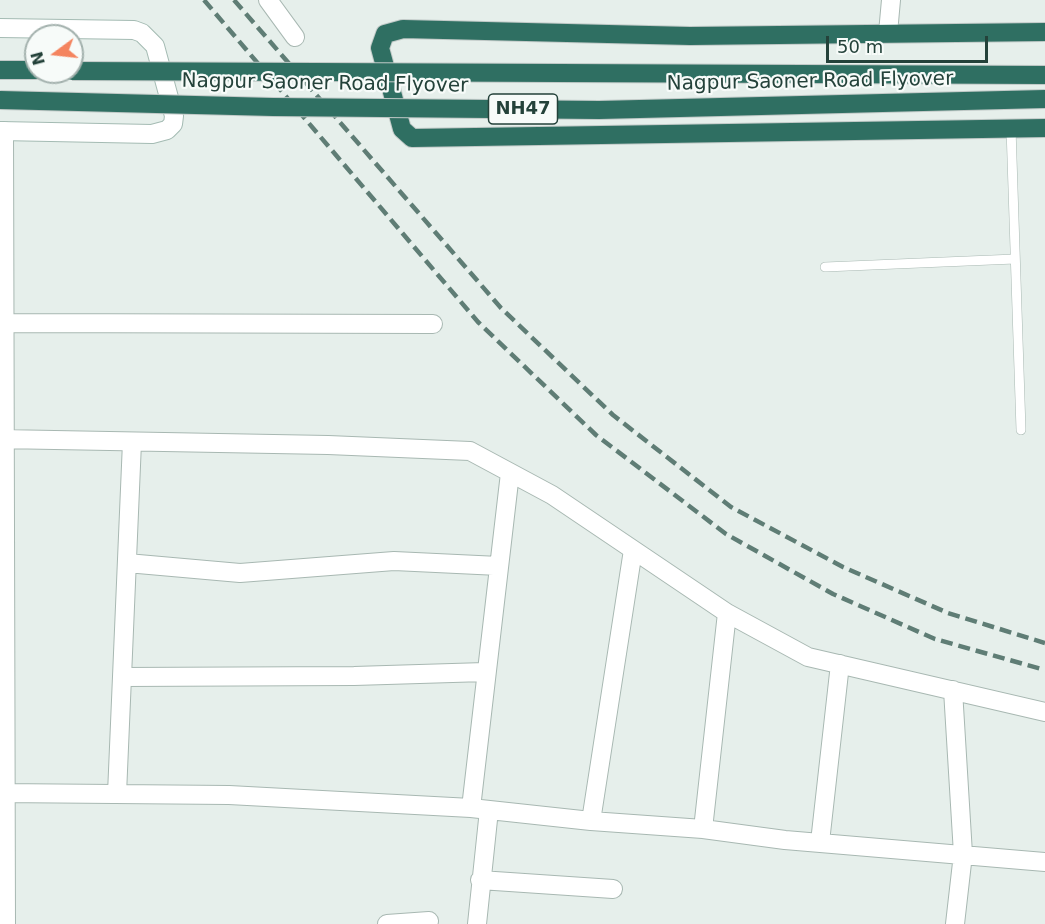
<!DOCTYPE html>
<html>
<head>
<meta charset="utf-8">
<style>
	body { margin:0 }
	#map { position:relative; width:1045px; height:924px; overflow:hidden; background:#e6efeb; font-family:"DejaVu Sans",sans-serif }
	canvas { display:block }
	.north { position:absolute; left:24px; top:24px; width:60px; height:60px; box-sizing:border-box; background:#f7fbf9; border:2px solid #a3b1ad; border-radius:50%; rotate:255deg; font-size:16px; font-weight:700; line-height:24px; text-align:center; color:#24423a }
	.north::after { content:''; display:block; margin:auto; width:21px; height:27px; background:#f4845f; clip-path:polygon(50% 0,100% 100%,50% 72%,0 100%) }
	.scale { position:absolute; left:826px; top:36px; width:162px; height:27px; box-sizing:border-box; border:3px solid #24423a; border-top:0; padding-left:8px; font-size:18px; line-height:21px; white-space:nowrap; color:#24423a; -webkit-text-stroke:4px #f7fbf9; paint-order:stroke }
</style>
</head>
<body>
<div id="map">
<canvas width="1045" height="924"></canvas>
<div class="north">N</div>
<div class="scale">50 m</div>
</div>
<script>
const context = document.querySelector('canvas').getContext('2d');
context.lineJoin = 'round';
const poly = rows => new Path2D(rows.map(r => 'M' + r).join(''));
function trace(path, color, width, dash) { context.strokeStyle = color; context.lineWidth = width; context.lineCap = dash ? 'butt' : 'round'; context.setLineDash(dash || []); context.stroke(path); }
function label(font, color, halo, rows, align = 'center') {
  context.font = font + ' "DejaVu Sans",sans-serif'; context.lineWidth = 4.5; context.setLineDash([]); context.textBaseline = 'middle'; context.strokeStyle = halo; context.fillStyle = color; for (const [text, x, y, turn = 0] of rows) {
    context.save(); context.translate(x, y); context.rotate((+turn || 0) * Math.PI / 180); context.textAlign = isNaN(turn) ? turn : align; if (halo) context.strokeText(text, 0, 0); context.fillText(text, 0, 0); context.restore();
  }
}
const lane = poly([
	[1011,128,1021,430],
	[825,267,1015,259]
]);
const street = poly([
	[268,0,295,37],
	[888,33,891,0],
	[4,131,6,924],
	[0,323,433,324],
	[0,439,328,445,470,451,552,495,727,613,808,657,1045,712],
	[127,563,240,573,394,561,499,566],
	[122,677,354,676,485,672],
	[953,690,963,854,955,924],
	[0,793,229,795,471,808,591,821,703,829,727,613],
	[117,794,132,442],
	[471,808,510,473],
	[591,821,633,550],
	[703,829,785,840,1045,862],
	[820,842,840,664],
	[480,880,613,889],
	[387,924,429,921],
	[477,924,489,810]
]);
const secondary = poly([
	[0,28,134,30,142,33,155,46,174,116,173,124,167,130,152,134,0,131]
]);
const highway = poly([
	[1045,32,690,36,403,29,385,34,380,48,402,129,412,138,1045,128],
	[0,70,36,70]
]);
trace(lane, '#a8b8b2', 10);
trace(street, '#a8b8b2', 20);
trace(secondary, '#a4bbb3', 20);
trace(highway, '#c2cac8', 20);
trace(lane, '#fff', 9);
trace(street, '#fff', 18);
trace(secondary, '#fff', 18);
trace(highway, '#2f6f62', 18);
trace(poly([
	[204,0,478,322,596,435,726,534,833,594,935,639,1045,670],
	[234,0,501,308,613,415,731,507,843,567,948,613,1045,643]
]), '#5f7d75', 4.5, [12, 6]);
const highwayBridge = poly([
	[72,71,1045,75],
	[0,100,273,107,599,110,1045,99]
]);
trace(highwayBridge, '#c2cac8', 20, []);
trace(highwayBridge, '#2f6f62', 18);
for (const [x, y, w] of [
	[523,109,69]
]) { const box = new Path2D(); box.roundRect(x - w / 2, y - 15, w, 30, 4.5); context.fillStyle = '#f7fbf9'; context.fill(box); trace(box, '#24423a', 1.5); }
label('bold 18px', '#24423a', null, [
	["NH47",523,109]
]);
label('20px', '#24423a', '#f7fbf9', [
	["Nagpur Saoner Road Flyover",810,82,-1],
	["Nagpur Saoner Road Flyover",325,84,1]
]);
</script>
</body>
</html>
